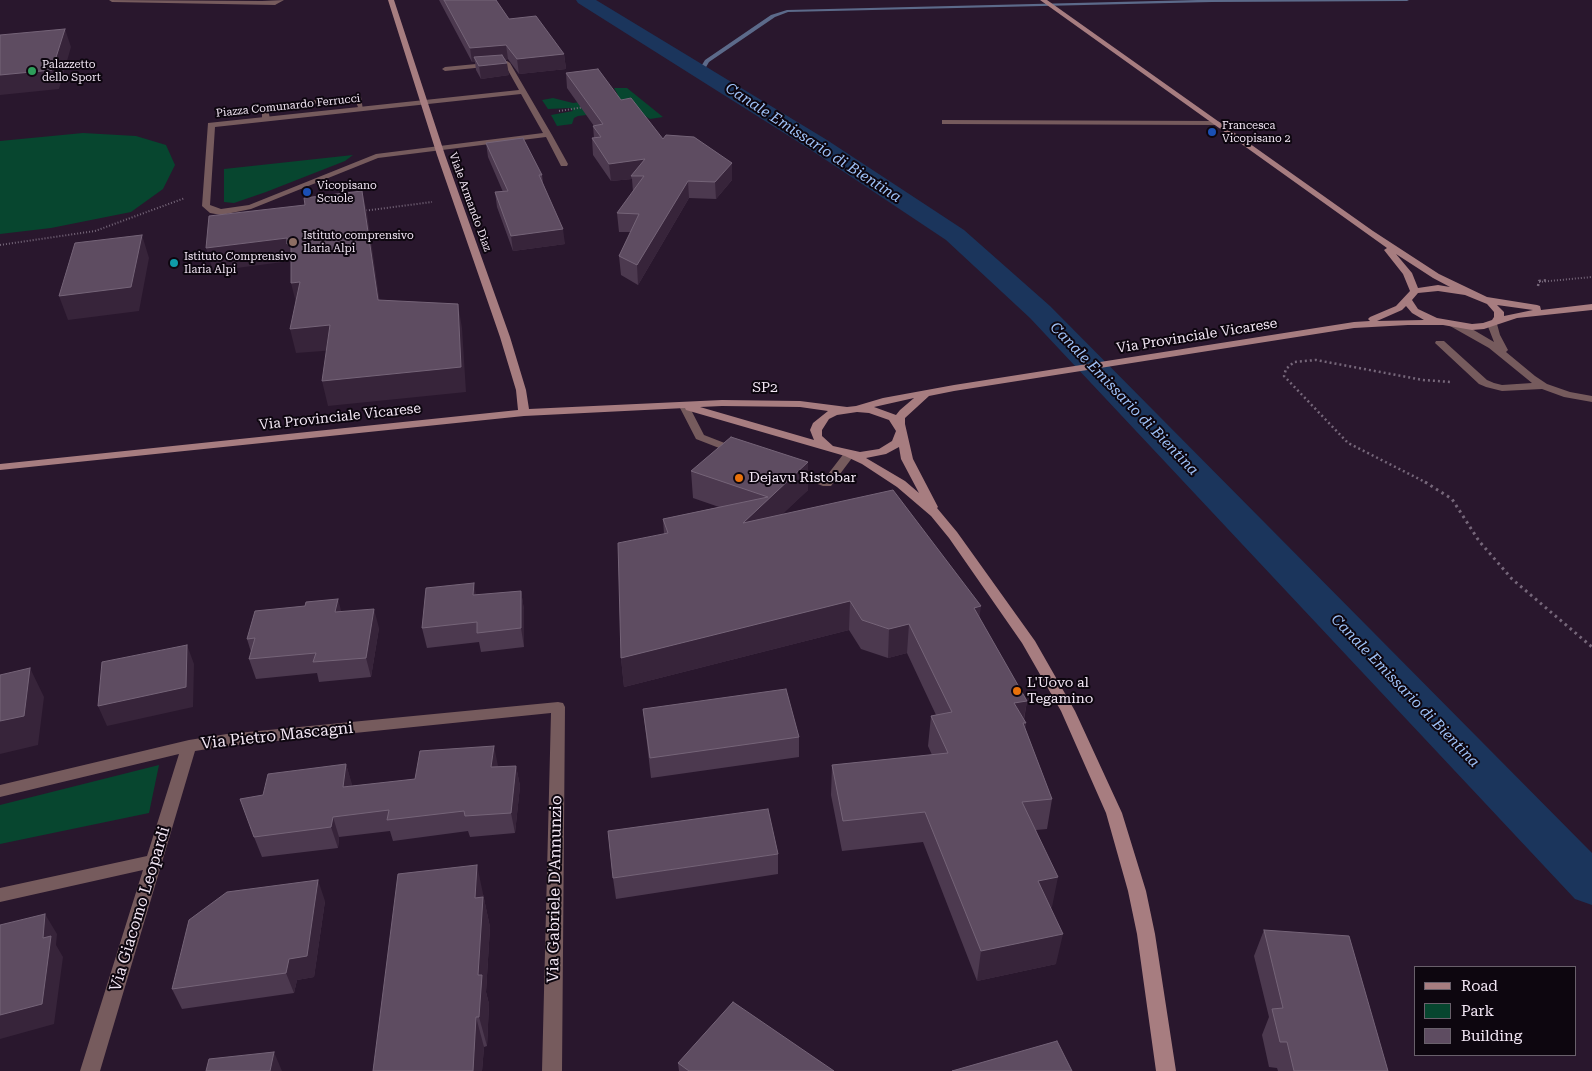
<!DOCTYPE html>
<html>
<head>
<meta charset="utf-8">
<style>
	body { margin:0 }
	#map { position:relative; width:1592px; height:1071px; overflow:hidden; background:#29172d; font-family:"Roboto Serif",serif }
	canvas { display:block }
	.legend { position:absolute; left:1414px; top:966px; width:162px; height:90px; box-sizing:border-box; background:#0d060f; border:1px solid #69606b; margin:0; padding:6px 9px; list-style:none; font-size:15px; color:#f2e6f4 }
	.legend li { display:flex; align-items:center; gap:10px; height:25px }
	.legend b { width:25px; border:1px solid #69606b }
</style>
</head>
<body>
<div id="map">
<canvas width="1592" height="1071"></canvas>
<ul class="legend">
<li><b style="height:6px;background:#a77d80"></b>Road</li>
<li><b style="height:14px;background:#07462f"></b>Park</li>
<li><b style="height:14px;background:#5e4c61"></b>Building</li>
</ul>
</div>
<script>
const context = document.querySelector('canvas').getContext('2d');
context.lineJoin = 'round';
function fill(path, color) { context.fillStyle = color; context.fill(path, 'evenodd'); }
const poly = rows => new Path2D(rows.map(r => 'M' + r).join(''));
function trace(path, color, width, dash) { context.strokeStyle = color; context.lineWidth = width; context.lineCap = dash ? 'butt' : 'round'; context.setLineDash(dash || []); context.stroke(path); }
function label(font, color, halo, rows, align = 'center') {
  context.font = font + ' "Roboto Serif",serif'; context.lineWidth = 4; context.setLineDash([]); context.textBaseline = 'middle'; context.strokeStyle = halo; context.fillStyle = color; for (const [text, x, y, turn = 0] of rows) {
    context.save(); context.translate(x, y); context.rotate((+turn || 0) * Math.PI / 180); context.textAlign = isNaN(turn) ? turn : align; if (halo) context.strokeText(text, 0, 0); context.fillText(text, 0, 0); context.restore();
  }
}
fill(poly([
	[614,88,627,88,663,117,650,119,636,110,629,110,578,116,574,118,572,124,557,126,551,115,573,111,570,108,548,109,542,100,553,98,573,103,611,98,618,95],
	[83,133,136,136,166,145,175,165,163,189,131,212,51,228,0,234,0,141],
	[353,155,345,161,266,192,234,203,224,202,224,169],
	[159,765,149,813,0,844,0,805]
]), '#07462f');
fill(poly([
	[1197,0,1409,0,1407,1,1212,2,788,12,775,17,709,62,702,74,697,73,705,60,771,15,787,10,1197,0]
]), '#5c6a8a');
fill(poly([
	[576,0,596,0,827,140,964,230,1050,306,1592,853,1592,905,1575,899,1030,318,946,240,811,150,578,3,576,0]
]), '#1b355c');
trace(poly([
	[559,111,585,107],
	[363,211,432,202],
	[0,245,95,231,185,198],
	[1539,282,1592,277]
]), '#76677a', 2, [1, 2]);
trace(poly([
	[1538,286,1539,281,1548,280],
	[1427,483,1348,443,1284,376,1286,369,1294,362,1316,360,1423,380,1451,382]
]), '#76677a', 2.5, [2, 3]);
trace(poly([
	[1425,482,1452,499,1479,541,1512,579,1592,647]
]), '#76677a', 3, [2.5, 4]);
fill(poly([
	[358,95,361,97,363,110,359,110,355,99,268,109,270,119,266,121,262,119,262,106,358,95],
	[942,120,1217,121,1221,123,1217,125,945,124,942,124,942,120],
	[1492,321,1497,324,1500,335,1508,350,1506,352,1535,376,1547,384,1570,392,1592,396,1592,402,1564,397,1542,389,1502,391,1486,387,1479,384,1435,343,1436,341,1444,341,1487,380,1494,383,1502,385,1532,383,1489,348,1450,326,1455,323,1472,329,1494,342,1487,324,1492,321],
	[684,403,689,406,704,435,740,449,742,451,740,453,732,453,696,439,679,406,684,403],
	[849,451,855,454,831,486,823,486,789,473,787,471,793,467,825,478,845,452,849,451]
]), '#765b5d');
fill(poly([
	[109,0,262,1,284,0,275,5,112,2,109,0],
	[507,61,510,63,552,135,568,164,567,166,561,166,546,137,378,158,251,209,221,215,210,213,202,206,208,123,519,90,505,65,445,71,442,69,445,67,507,61],
	[521,94,543,133,376,154,249,205,221,209,210,205,215,127,521,94],
	[558,702,563,703,565,707,562,1071,542,1071,551,713,227,746,195,751,100,1071,80,1071,143,870,0,902,0,888,147,856,179,754,0,797,0,785,189,740,227,734,558,702]
]), '#765b5d');
fill(poly([
	[388,0,394,0,445,155,510,337,526,390,529,409,722,400,800,401,847,407,856,406,883,398,954,385,1354,322,1370,321,1368,319,1370,317,1396,306,1410,291,1403,274,1384,250,1387,248,1040,0,1047,0,1373,231,1439,274,1487,297,1537,305,1540,306,1541,310,1592,304,1592,310,1517,318,1484,329,1472,330,1443,325,1408,325,1354,328,954,391,929,396,905,418,905,424,913,459,938,507,937,508,957,532,1035,641,1075,711,1122,813,1146,891,1155,934,1176,1071,1156,1071,1137,934,1128,891,1106,813,1061,711,1022,643,949,538,931,516,897,487,862,464,845,456,686,410,685,408,524,416,0,470,0,464,518,410,516,390,500,337,437,155,388,0],
	[1396,254,1433,278,1450,287,1438,285,1418,288,1412,273,1396,254],
	[1438,291,1465,295,1487,304,1494,312,1494,317,1492,320,1483,323,1472,324,1437,318,1418,309,1412,300,1418,293,1438,291],
	[1497,305,1533,310,1504,316,1504,312,1497,305],
	[1406,306,1412,313,1424,320,1377,321,1402,310,1406,306],
	[914,398,900,410,896,415,874,407,914,398],
	[722,406,800,407,828,411,813,423,810,430,814,440,700,407,722,406],
	[857,412,869,413,889,420,896,431,892,441,879,449,860,452,833,446,822,436,822,430,829,419,837,415,857,412],
	[899,447,901,459,919,493,905,481,866,458,886,454,899,447]
]), '#a77d80');
fill(poly([
	[439,0,496,0,509,19,564,54,566,69,519,74,508,59,505,60,509,75,481,79,476,70,475,62,472,62],
	[566,73,621,100,663,139,732,180,716,199,689,198,638,285,621,275,619,256,631,232,619,232,617,213,633,192,632,179,611,181,593,155,592,138,594,138,593,126,594,126,567,88],
	[486,143,542,175,543,183,565,244,513,251,497,207,495,192,503,192,488,157],
	[691,471,808,490,782,514,979,618,1027,701,1024,720,1026,723,1025,728,1052,799,1047,829,1036,830,1052,907,1050,908,1056,964,977,981,923,842,842,851,831,795,832,765,932,755,928,746,931,716,936,715,907,653,888,658,861,649,849,630,624,687,621,658,664,534,663,519,719,507,693,498],
	[521,591,524,610,524,647,481,652,479,642,427,648,422,628],
	[305,606,342,612,379,628,371,677,319,682,317,673,256,679,249,659,251,652,247,639],
	[643,709,799,737,799,757,651,778],
	[346,764,352,786,415,779,498,767,516,766,520,786,515,833,470,837,468,831,393,841,390,831,339,837,338,848,262,857,254,837,263,795],
	[778,854,778,874,616,899,613,878],
	[484,895,484,899,490,927,486,992,489,1004,487,1046,484,1047,482,1071,373,1071],
	[325,901,314,977,297,980,294,993,182,1009,172,989],
	[1264,930,1388,1071,1278,1071,1277,1068,1269,1067,1262,1035,1269,1017,1254,956],
	[678,1063,834,1071,679,1071]
]), '#4c394f');
fill(poly([
	[65,29,71,47,59,89,0,95,0,75],
	[506,45,508,59,477,62,474,57,475,62,472,62,470,48],
	[564,54,566,69,519,74,517,59],
	[507,63,509,75,481,79,479,66],
	[645,159,644,176,631,176,632,179,611,181,609,164],
	[732,163,732,180,716,199,715,182],
	[688,181,689,198,638,285,637,265],
	[362,191,367,212,383,324,378,300],
	[563,229,565,244,513,251,511,236],
	[142,235,149,258,139,311,68,320,59,296],
	[287,238,291,243,291,261,213,271,206,248],
	[300,282,297,307,291,283],
	[458,304,462,328,466,392,328,406,322,381],
	[330,325,336,350,296,353,290,329],
	[808,462,808,490,744,551,743,523],
	[474,583,477,602,473,595],
	[521,591,524,610,524,647,521,628],
	[338,599,343,618,335,612],
	[850,601,849,630,624,687,621,658],
	[981,606,977,635,974,608],
	[374,609,379,628,371,677,366,658],
	[909,624,907,653,888,658,889,629],
	[187,645,194,664,193,707,107,726,98,706],
	[30,668,44,697,38,745,0,754,0,721],
	[1027,701,1023,723,1026,723,1021,753,1014,703],
	[494,746,498,766,495,787,491,767],
	[346,764,352,784,349,807,343,787],
	[516,766,520,786,515,833,511,813],
	[333,817,339,837,338,848,331,827],
	[477,865,490,927,486,992,489,1004,487,1046,479,1017,475,898],
	[1058,877,1052,907,1032,911,1038,881],
	[318,880,325,901,314,977,297,980,294,993,286,973,289,959],
	[45,914,57,934,56,945,63,957,54,1024,0,1039,0,1015,43,938],
	[1063,934,1056,964,977,981,981,951],
	[476,1017,484,1047,482,1071,473,1071],
	[274,1052,282,1071,270,1071]
]), '#37243a');
const building = poly([
	[444,0,496,0,509,19,536,16,564,54,517,59,506,45,470,48,444,0],
	[65,29,52,70,0,75,0,35,65,29],
	[502,55,507,63,479,66,474,57,502,55],
	[598,69,621,100,631,98,663,139,666,135,694,137,732,163,715,182,688,181,637,265,619,256,639,214,617,213,644,176,631,176,645,159,609,164,592,138,601,137,593,126,603,124,566,73,598,69],
	[523,138,542,175,539,175,563,229,511,236,495,192,508,191,486,143,523,138],
	[362,191,378,300,458,304,461,367,322,381,330,325,290,329,300,282,291,283,291,243,287,244,287,238,206,248,209,216,305,205,304,198,362,191],
	[142,235,131,287,59,296,75,243,142,235],
	[731,437,808,462,743,523,893,490,981,606,974,608,1027,701,1014,703,1026,723,1023,723,1052,799,1022,802,1058,877,1038,881,1063,934,981,951,925,812,843,821,832,765,948,753,931,716,952,712,909,624,889,629,862,620,850,601,621,658,618,543,668,533,663,519,768,497,691,471,731,437],
	[474,583,473,595,521,591,521,628,477,633,477,622,422,628,426,588,474,583],
	[338,599,335,612,374,609,366,658,313,662,316,653,249,659,255,638,247,639,255,611,305,606,306,602,338,599],
	[187,645,186,687,98,706,102,662,187,645],
	[30,668,24,716,0,721,0,675,30,668],
	[786,689,799,737,650,758,643,709,786,689],
	[494,746,491,767,516,766,511,813,465,816,464,811,387,820,389,810,333,817,331,827,254,837,240,799,263,795,268,774,346,764,343,787,415,779,420,751,494,746],
	[768,809,778,854,613,878,608,831,768,809],
	[477,865,475,898,483,897,478,975,482,975,479,1017,476,1017,473,1071,373,1071,398,874,477,865],
	[318,880,307,956,289,959,286,973,172,989,189,920,227,892,318,880],
	[45,914,43,938,51,936,42,1004,0,1015,0,925,45,914],
	[1264,930,1349,936,1388,1071,1294,1071,1287,1042,1280,1042,1272,1009,1283,1008,1264,930],
	[733,1002,834,1071,689,1071,678,1063,733,1002],
	[1057,1041,1072,1071,952,1071,1057,1041],
	[274,1052,270,1071,206,1071,209,1059,274,1052]
]);
fill(building, '#5e4c61');
trace(building, '#756478', 1);
for (const [x, y, r, color] of [
	[32,71,5,"#2e9e5b"],
	[1212,132,5,"#1a4fb4"],
	[307,192,5,"#1a4fb4"],
	[293,242,5,"#8d6e63"],
	[174,263,5,"#0f9aa8"],
	[739,478,5,"#e8710a"],
	[1017,691,5,"#e8710a"]
]) { const dot = new Path2D(); dot.arc(x, y, r, 0, 2 * Math.PI); context.fillStyle = color; context.fill(dot); trace(dot, '#0d060f', 2); }
label('11px', '#f2e6f4', '#0d060f', [
	["Palazzetto",42,65],
	["dello Sport",42,78],
	["Francesca",1222,126],
	["Vicopisano 2",1222,139],
	["Vicopisano",317,186],
	["Scuole",317,199],
	["Istituto comprensivo",303,236],
	["Ilaria Alpi",303,249],
	["Istituto Comprensivo",184,257],
	["Ilaria Alpi",184,270]
], 'left');
label('11px', '#f2e6f4', '#0d060f', [
	["Piazza Comunardo Ferrucci",288,106,-6],
	["Viale Armando Diaz",470,202,70]
]);
label('14px', '#f2e6f4', '#0d060f', [
	["Via Provinciale Vicarese",1197,336,-9],
	["SP2",765,388],
	["Via Provinciale Vicarese",340,417,-6]
]);
label('14px', '#f2e6f4', '#0d060f', [
	["Dejavu Ristobar",749,478],
	["L'Uovo al",1027,683],
	["Tegamino",1027,699]
], 'left');
label('italic 15px', '#9ec1f7', '#0d060f', [
	["Canale Emissario di Bientina",813,143,33],
	["Canale Emissario di Bientina",1124,399,46],
	["Canale Emissario di Bientina",1405,691,46]
]);
label('16px', '#f2e6f4', '#0d060f', [
	["Via Pietro Mascagni",277,736,-6],
	["Via Gabriele D'Annunzio",555,889,-89],
	["Via Giacomo Leopardi",140,909,-73]
]);
</script>
</body>
</html>
